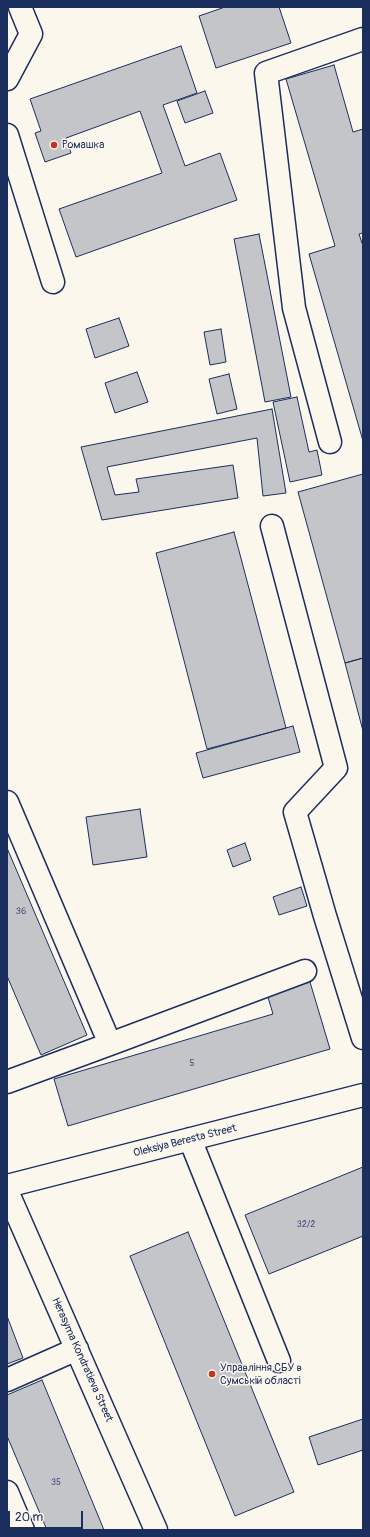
<!DOCTYPE html>
<html>
<head>
<meta charset="utf-8">
<style>
	body { margin:0 }
	#map { position:relative; width:370px; height:1537px; overflow:hidden; background:#fbf7ec; font-family:Pangolin,sans-serif }
	canvas { display:block }
	.frame { position:absolute; inset:0; border:8px solid #1b2f5e; pointer-events:none }
	.scale { position:absolute; left:8px; top:1511px; width:75px; height:18px; box-sizing:border-box; border:2px solid #1b2f5e; border-top:0; padding-left:5px; font-size:12px; line-height:14px; white-space:nowrap; color:#1b2f5e; -webkit-text-stroke:3px #fbf7ec; paint-order:stroke }
</style>
</head>
<body>
<div id="map">
<canvas width="370" height="1537"></canvas>
<div class="frame"></div>
<div class="scale">20 m</div>
</div>
<script>
const context = document.querySelector('canvas').getContext('2d');
context.lineJoin = 'round';
function fill(path, color) { context.fillStyle = color; context.fill(path, 'evenodd'); }
const poly = rows => new Path2D(rows.map(r => 'M' + r).join(''));
function trace(path, color, width, dash) { context.strokeStyle = color; context.lineWidth = width; context.lineCap = dash ? 'butt' : 'round'; context.setLineDash(dash || []); context.stroke(path); }
function label(font, color, halo, rows, align = 'center') {
  context.font = font + ' Pangolin,sans-serif'; context.lineWidth = 3; context.setLineDash([]); context.textBaseline = 'middle'; context.strokeStyle = halo; context.fillStyle = color; for (const [text, x, y, turn = 0] of rows) {
    context.save(); context.translate(x, y); context.rotate((+turn || 0) * Math.PI / 180); context.textAlign = isNaN(turn) ? turn : align; if (halo) context.strokeText(text, 0, 0); context.fillText(text, 0, 0); context.restore();
  }
}
const building = poly([
	[225,7,279,7,291,43,216,68,199,16,225,7],
	[181,46,197,93,163,105,185,166,220,153,237,200,76,257,59,209,162,173,140,111,66,138,71,153,45,162,35,133,41,131,30,99,181,46],
	[334,65,353,132,363,129,363,233,359,234,363,246,363,441,309,254,335,246,286,79,334,65],
	[205,91,213,113,185,123,177,101,205,91],
	[259,234,291,397,265,402,234,239,259,234],
	[119,318,129,346,95,358,86,329,119,318],
	[221,329,226,362,210,365,204,332,221,329],
	[137,372,148,402,115,413,105,383,137,372],
	[229,374,237,409,217,414,209,379,229,374],
	[297,397,309,452,317,450,322,475,290,482,273,402,297,397],
	[272,409,286,493,263,496,257,438,107,467,115,495,139,492,136,479,233,465,238,498,102,520,81,447,272,409],
	[363,474,363,658,345,663,298,492,363,474],
	[234,532,286,728,207,749,156,553,234,532],
	[363,658,363,731,345,663,363,658],
	[293,726,300,752,203,778,196,753,293,726],
	[140,809,147,857,93,865,86,817,140,809],
	[245,843,251,860,233,867,227,850,245,843],
	[7,848,87,1035,41,1055,7,976,7,848],
	[301,887,307,906,279,915,273,897,301,887],
	[310,982,330,1049,68,1126,54,1079,273,1014,267,994,310,982],
	[363,1167,363,1236,269,1274,245,1215,363,1167],
	[188,1232,294,1492,235,1516,130,1256,188,1232],
	[7,1316,23,1358,7,1364,7,1316],
	[42,1380,104,1530,47,1530,7,1436,7,1395,42,1380],
	[363,1419,363,1450,318,1465,309,1437,363,1419]
]);
fill(building, '#c3c5c9');
trace(building, '#1b2f5e', 1);
const minor = poly([
	[7,79,31,34,20,7],
	[7,135,53,282],
	[330,442,294,308,266,73,363,39],
	[272,526,336,768,295,812,325,916,363,1038],
	[7,802,110,1044,7,1082],
	[110,1044,305,971],
	[190,1139,279,1361],
	[7,1186,363,1095],
	[7,1191,156,1530],
	[7,1380,77,1349],
	[7,1492,23,1530]
]);
trace(minor, '#1b2f5e', 25);
trace(minor, '#fbf7ec', 22);
for (const [x, y, r, color] of [
	[54,145,4,"#c8321e"],
	[212,1374,4,"#c8321e"]
]) { const dot = new Path2D(); dot.arc(x, y, r, 0, 2 * Math.PI); context.fillStyle = color; context.fill(dot); trace(dot, '#fbf7ec', 1.5); }
label('9px', '#455479', null, [
	["36",21,912],
	["5",192,1064],
	["32/2",306,1225],
	["35",56,1483]
]);
label('11px', '#1b2f5e', '#fbf7ec', [
	["Ромашка",62,145],
	["Управління СБУ в",220,1368],
	["Сумській області",220,1381]
], 'left');
label('11px', '#1b2f5e', '#fbf7ec', [
	["Oleksiya Beresta Street",185,1141,-14],
	["Herasyma Kondratieva Street",82,1360,66]
]);
</script>
</body>
</html>
